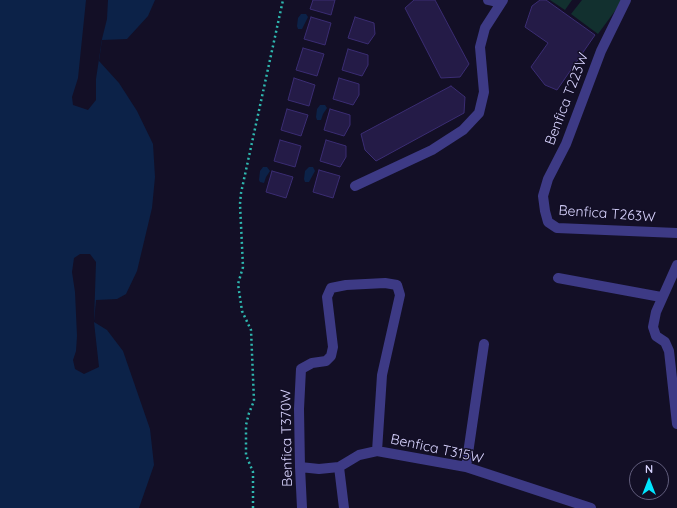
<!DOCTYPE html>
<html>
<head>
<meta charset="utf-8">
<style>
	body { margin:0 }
	#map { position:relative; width:677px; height:508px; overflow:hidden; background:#130f26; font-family:Quicksand,sans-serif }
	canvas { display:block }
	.north { position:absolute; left:629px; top:460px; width:40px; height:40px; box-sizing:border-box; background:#130f26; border:1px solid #625e7d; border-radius:50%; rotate:0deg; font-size:11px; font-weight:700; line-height:16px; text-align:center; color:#d9d4ff }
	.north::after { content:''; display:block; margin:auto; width:14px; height:18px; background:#00e5ff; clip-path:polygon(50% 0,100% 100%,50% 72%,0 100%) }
</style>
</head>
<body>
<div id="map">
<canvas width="677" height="508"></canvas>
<div class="north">N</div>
</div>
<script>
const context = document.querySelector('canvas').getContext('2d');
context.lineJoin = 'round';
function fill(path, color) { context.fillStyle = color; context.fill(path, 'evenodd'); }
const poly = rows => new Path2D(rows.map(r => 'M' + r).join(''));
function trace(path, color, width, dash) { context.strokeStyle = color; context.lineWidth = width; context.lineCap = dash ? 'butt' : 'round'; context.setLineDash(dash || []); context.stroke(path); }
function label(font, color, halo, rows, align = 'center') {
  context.font = font + ' Quicksand,sans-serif'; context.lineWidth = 3; context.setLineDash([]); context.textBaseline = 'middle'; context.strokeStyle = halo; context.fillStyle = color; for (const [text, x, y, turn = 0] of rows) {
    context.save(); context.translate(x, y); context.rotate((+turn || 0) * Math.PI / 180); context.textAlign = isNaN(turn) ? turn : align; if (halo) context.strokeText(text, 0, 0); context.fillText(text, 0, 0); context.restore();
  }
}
fill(poly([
	[550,0,572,0,565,10],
	[582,0,623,0,598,34,571,14]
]), '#12302f');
fill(poly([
	[0,0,155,0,148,16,127,39,102,40,99,61,119,83,137,111,153,144,155,177,152,208,137,271,126,294,117,299,96,300,94,322,107,330,123,351,150,429,154,465,139,508,0,508],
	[301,14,306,14,308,17,302,29,298,29,297,26,298,18],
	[320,105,325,105,327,108,323,114,321,120,317,120,316,117,317,109],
	[263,167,267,167,270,171,266,177,264,183,260,182,259,180,260,171],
	[309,167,313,167,315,171,309,182,305,182,304,179,305,171]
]), '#0c2248');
fill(poly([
	[86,0,108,0,107,19,102,39,96,79,96,100,88,110,73,105,72,97,78,78],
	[80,254,90,254,96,262,94,322,99,367,84,374,75,369,73,360,76,351,77,336,75,292,72,272,74,258]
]), '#130f26');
const building = poly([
	[313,0,335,0,331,15,310,9,313,0],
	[414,0,435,0,469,64,460,77,441,78,405,8,414,0],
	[540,0,546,0,595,35,557,90,545,85,531,67,548,43,525,27,532,6,540,0],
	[311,17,331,23,325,45,304,39,311,17],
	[355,17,374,23,375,34,368,44,348,38,355,17],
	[303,48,324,54,317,76,296,70,303,48],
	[348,49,368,55,368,65,362,76,342,70,348,49],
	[294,78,315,85,309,106,288,100,294,78],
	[339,78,359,84,359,95,353,105,333,99,339,78],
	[451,86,465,97,464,113,376,161,365,150,361,134,451,86],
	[287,109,308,115,301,136,281,130,287,109],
	[330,109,350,115,350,125,344,136,324,130,330,109],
	[280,140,301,146,295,167,274,161,280,140],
	[326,140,346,146,346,157,340,167,320,161,326,140],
	[319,170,340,176,333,198,313,192,319,170],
	[272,171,293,177,286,198,266,192,272,171]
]);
fill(building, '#241b47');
trace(building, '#3b2d73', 1);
trace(poly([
	[253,508,253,472,246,455,246,425,249,413,254,401,251,330,242,311,238,284,243,267,240,204,241,193,283,0]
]), '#2fb8b0', 2.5, [2, 3]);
trace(poly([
	[488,0,501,3],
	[626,0,601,51,566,144,548,179,543,196,545,211,548,222,557,228,677,233],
	[355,186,432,150,463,130,479,113,484,92,480,47,485,28,503,0],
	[677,265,656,312,653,327,656,336,665,342,669,351,677,424],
	[558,278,661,297],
	[300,467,319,469,339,467,359,455,377,451,466,467,591,508],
	[339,467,344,508],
	[466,467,484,344],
	[302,508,300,467,299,409,301,369,312,363,326,361,331,356,333,347,327,297,331,288,346,285,385,283,397,285,400,295,382,375,377,451]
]), '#3d3a85', 10);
label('14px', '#d9d4ff', '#130f26', [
	["Benfica T223W",567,99,-69],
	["Benfica T263W",607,214,4],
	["Benfica T370W",287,438,-91],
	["Benfica T315W",437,449,12]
]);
</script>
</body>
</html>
